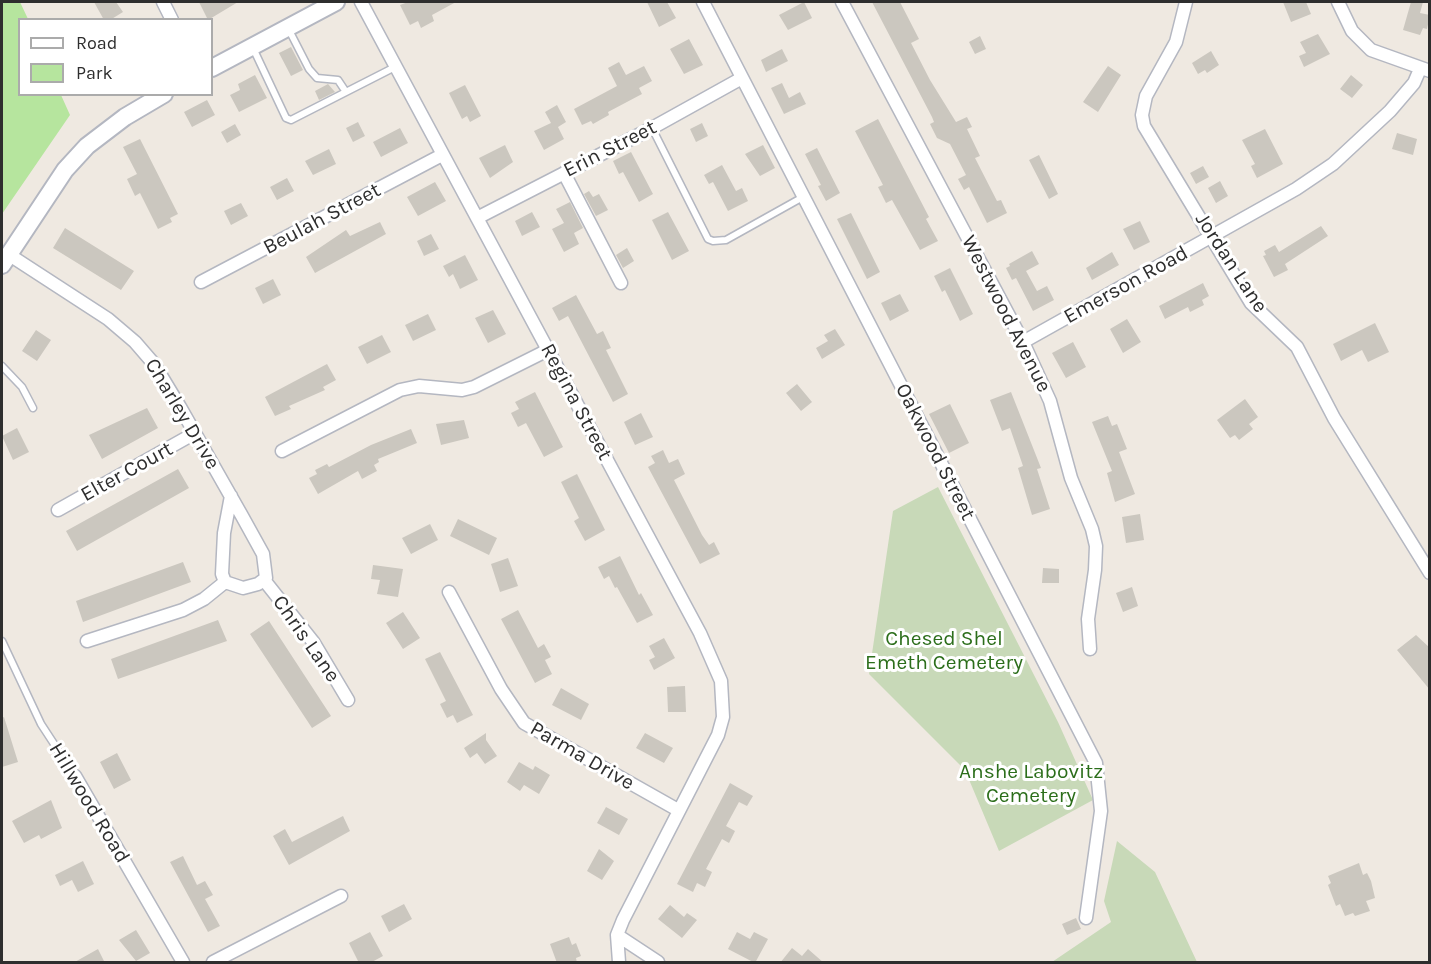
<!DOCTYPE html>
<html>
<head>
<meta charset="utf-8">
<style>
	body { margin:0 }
	#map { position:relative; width:1431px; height:964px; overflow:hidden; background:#efe9e1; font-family:Karla,sans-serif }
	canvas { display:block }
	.frame { position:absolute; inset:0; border:3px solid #2e2e2e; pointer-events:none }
	.legend { position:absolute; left:18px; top:18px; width:195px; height:78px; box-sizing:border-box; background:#fff; border:2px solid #ababab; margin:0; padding:8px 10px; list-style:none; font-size:18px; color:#2e2e2e }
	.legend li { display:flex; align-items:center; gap:12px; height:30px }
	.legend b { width:30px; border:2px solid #ababab }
</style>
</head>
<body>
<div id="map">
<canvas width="1431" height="964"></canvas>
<div class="frame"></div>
<ul class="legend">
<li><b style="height:8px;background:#fff"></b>Road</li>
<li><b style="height:16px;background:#b6e59e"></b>Park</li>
</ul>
</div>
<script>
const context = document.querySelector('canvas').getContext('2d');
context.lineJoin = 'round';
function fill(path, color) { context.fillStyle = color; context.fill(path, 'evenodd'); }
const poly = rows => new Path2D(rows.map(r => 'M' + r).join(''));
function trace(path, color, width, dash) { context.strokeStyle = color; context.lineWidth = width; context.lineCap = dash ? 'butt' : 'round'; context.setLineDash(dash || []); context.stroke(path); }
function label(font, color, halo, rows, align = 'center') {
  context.font = font + ' Karla,sans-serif'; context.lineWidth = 6; context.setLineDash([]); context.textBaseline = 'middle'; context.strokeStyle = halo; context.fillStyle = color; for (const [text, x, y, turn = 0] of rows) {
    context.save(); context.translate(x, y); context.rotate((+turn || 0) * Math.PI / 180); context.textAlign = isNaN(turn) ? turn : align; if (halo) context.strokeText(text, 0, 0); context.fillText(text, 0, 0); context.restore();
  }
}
fill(poly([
	[2,2,20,2,28,19,20,20,20,94,61,95,70,115,2,214]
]), '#b6e59e');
fill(poly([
	[938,487,1058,722,1093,800,999,851,965,770,869,674,893,511],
	[1117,841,1155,872,1197,962,1052,962,1111,922,1104,901]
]), '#c8d9b8');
fill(poly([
	[94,2,116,2,123,12,110,20,104,20],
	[199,2,238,2,208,20],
	[408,2,456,2,432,15,434,21,421,28,418,21,410,25,400,5],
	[647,2,667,2,676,18,659,27],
	[804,2,812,18,788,30,779,15],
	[872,2,900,2,919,39,911,43,930,80,956,122,967,117,972,127,967,129,980,156,975,158,997,201,1001,200,1007,213,987,223,969,187,964,190,958,179,966,175,950,144,937,138,930,124,934,122,932,117],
	[1283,2,1306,2,1311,14,1291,22],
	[1411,2,1423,2,1420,13,1430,15,1427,29,1423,28,1420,35,1403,30],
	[1318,34,1330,54,1304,67,1299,56,1306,53,1300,42],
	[980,36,986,49,975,54,969,42],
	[689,39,703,65,684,74,670,49],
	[291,47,303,70,291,76,279,53],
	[782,49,788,61,766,72,761,60],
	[1211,51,1219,65,1207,73,1205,70,1198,74,1192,63],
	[619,62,626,75,644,66,652,81,639,88,642,94,608,112,609,115,593,124,591,121,582,125,574,109,617,86,608,68],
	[1108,66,1121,75,1098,112,1083,102],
	[255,75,267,98,239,112,230,95,240,90,238,84],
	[1351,75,1363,85,1352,98,1340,89],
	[782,83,789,98,800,92,806,104,784,114,771,88],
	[328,84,335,92,319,100,315,91],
	[465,85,481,116,470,122,467,116,462,119,449,93],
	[207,100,215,115,192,127,184,112],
	[557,105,566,122,558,127,564,139,544,150,534,131,551,123,545,112],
	[878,119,929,217,926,219,938,241,920,250,892,200,886,203,878,187,883,185,855,131],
	[358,122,365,136,353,142,346,128],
	[702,123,708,136,696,142,690,129],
	[235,124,241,135,227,143,221,132],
	[400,128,408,143,381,157,373,142],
	[1265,129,1283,164,1257,178,1251,166,1255,164,1242,140],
	[1397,133,1417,139,1413,155,1392,149],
	[140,139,178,214,170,218,172,222,158,229,140,193,135,196,127,179,137,174,123,147],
	[505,145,513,162,490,178,479,158],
	[763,145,775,168,760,176,745,154],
	[817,148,840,193,826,201,818,186,821,185,805,154],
	[329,149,336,164,313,175,305,161],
	[631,152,653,194,639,202,623,172,619,174,613,161],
	[1039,155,1058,194,1049,199,1029,160],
	[722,165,736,191,742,188,748,201,728,211,713,182,709,184,704,175],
	[1203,166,1209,177,1196,184,1190,173],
	[287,178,294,191,277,200,270,187],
	[1220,181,1228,196,1216,203,1208,188],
	[435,182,446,201,418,216,407,197],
	[589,191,593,197,599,194,608,210,596,216,584,194],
	[570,202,583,228,574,233,579,244,564,252,552,229,564,223,556,209],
	[241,203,248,216,231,225,224,211],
	[532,212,540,227,522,236,515,221],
	[668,212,689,251,672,260,652,220],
	[851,213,880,272,867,279,837,219],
	[1140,221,1150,242,1134,250,1123,229],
	[380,222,386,234,315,273,306,257,346,230,350,236],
	[1321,226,1328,236,1285,264,1288,270,1274,277,1263,256,1266,255,1264,251,1275,245,1279,252],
	[65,228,134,271,121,290,53,248],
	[431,234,439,249,424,256,417,241],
	[627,248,634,261,623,268,616,255],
	[1032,251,1039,264,1026,271,1037,291,1047,286,1054,300,1033,311,1016,278,1012,280,1006,268,1010,266,1009,264],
	[1112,252,1119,265,1092,280,1086,268],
	[465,255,478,280,460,289,453,274,449,277,443,266],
	[950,268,973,314,960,321,945,290,942,292,934,276],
	[273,279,281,295,263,304,255,288],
	[1203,283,1209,296,1202,300,1204,305,1190,312,1188,307,1165,319,1159,306],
	[900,294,909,311,890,321,881,303],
	[576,295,597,334,603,331,611,348,606,350,628,394,613,402,568,316,559,321,552,308],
	[493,310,506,334,488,343,475,318],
	[428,314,436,330,413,341,405,325],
	[1127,319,1141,342,1123,353,1110,329],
	[1375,323,1389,352,1368,362,1362,350,1341,361,1333,344],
	[835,329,845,345,822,359,816,348,828,341,824,335],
	[36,330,51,340,37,361,22,351],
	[382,335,391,352,367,364,358,347],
	[1073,342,1086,367,1066,378,1052,353],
	[327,364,336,380,323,387,325,390,289,406,291,409,275,416,265,397],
	[797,384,812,402,801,411,786,393],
	[535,392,563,447,544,457,526,423,518,427,511,413,519,409,515,402],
	[1011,392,1041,468,1037,469,1050,509,1032,515,1018,468,1023,466,1010,428,1002,431,990,400],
	[1245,399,1258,417,1249,424,1253,429,1239,440,1235,435,1230,438,1217,420],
	[950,404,969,443,949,453,929,414],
	[147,408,158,428,102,459,89,435],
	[641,413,653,437,635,445,624,422],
	[1108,416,1112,426,1117,424,1127,449,1119,452,1135,494,1115,502,1107,473,1112,471,1092,422],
	[464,420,469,438,441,445,436,424],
	[17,428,29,452,13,460,2,436],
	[411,429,417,443,378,459,379,462,374,465,377,471,362,479,358,471,318,494,309,478,317,474,315,470,327,464,329,467,371,445],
	[663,450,669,463,678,459,685,474,674,480,702,535,709,545,714,542,720,554,700,564,648,467,655,463,651,456],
	[178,469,189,488,77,551,66,531],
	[577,474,605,530,585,541,574,521,579,518,561,482],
	[1140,514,1144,540,1126,543,1122,517],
	[458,519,497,538,489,555,450,536],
	[430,524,438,540,411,554,402,538],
	[620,556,639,595,641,593,653,615,637,623,617,587,615,588,609,576,604,579,598,567],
	[508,558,518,586,500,592,491,564],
	[183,562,191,582,83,622,76,601],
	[373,565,403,569,398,597,377,594,380,580,371,579],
	[1043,568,1059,569,1059,583,1042,583],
	[1132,587,1138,606,1123,612,1116,593],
	[518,610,538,648,544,644,551,657,545,660,552,674,535,683,501,619],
	[403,612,420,638,403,649,386,623],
	[218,620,227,641,118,679,111,659],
	[269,621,331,716,312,728,250,634],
	[1416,635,1430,648,1430,690,1397,650],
	[664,638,675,658,654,670,649,660,655,657,649,646],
	[440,652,473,715,457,723,453,715,447,718,440,704,446,701,425,659],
	[685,686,686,712,668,712,667,687],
	[561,688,589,704,581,720,552,705],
	[4,717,18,762,2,767,2,718],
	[486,733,486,740,497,756,485,764,477,753,470,758,464,748],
	[645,733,673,748,664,763,636,748],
	[117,753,131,780,114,789,100,762],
	[519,762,533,770,535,766,550,775,539,794,524,785,520,791,507,782],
	[730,783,753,796,747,806,739,802,726,826,735,831,729,843,722,839,706,869,712,872,705,887,697,883,693,892,677,884],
	[51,800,62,828,41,839,39,835,24,843,12,821],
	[606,807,628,819,619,835,597,823],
	[343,816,350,831,289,865,273,836,285,829,292,842],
	[599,849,614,861,602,880,587,871],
	[183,856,197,885,205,881,213,895,205,899,220,926,208,932,170,862],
	[83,861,94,884,78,892,72,880,60,886,55,875],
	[1359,863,1363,875,1367,873,1371,881,1375,898,1366,901,1370,911,1355,916,1353,913,1345,916,1340,904,1336,906,1328,885,1331,883,1328,876],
	[404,904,412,919,389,932,381,916],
	[670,905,684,917,687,913,697,920,682,938,658,919],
	[1076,918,1081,929,1067,935,1062,924],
	[136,930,150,953,136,961,119,940],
	[370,932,383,956,370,963,359,963,349,943],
	[737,932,750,939,754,932,768,939,755,963,728,949],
	[569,937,572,945,576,943,581,956,576,958,577,963,557,963,550,944],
	[792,948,802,956,808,949,824,963,780,963],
	[98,949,105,963,73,963]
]), '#cbc7bf');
const service = poly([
	[289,30,309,69,317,78,338,80,346,92],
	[253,48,286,118,291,120,395,67],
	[652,128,708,239,713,241,726,240,803,197],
	[2,366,22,387,33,408],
	[2,641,41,724,75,776]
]);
const minor = poly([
	[163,2,172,20],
	[361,2,700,633,721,681,723,717,718,735,623,920,617,935,619,962],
	[703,2,1096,763,1101,811,1086,918],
	[842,2,1023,342,1050,401,1071,478,1092,529,1096,546,1095,570,1088,619,1090,649],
	[1186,2,1176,42,1146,96,1142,115,1144,126,1251,303,1297,347,1334,418,1430,573],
	[1338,2,1352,31,1371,50,1430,71],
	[564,173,621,283],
	[477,218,652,128,742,78],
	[8,254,108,319,135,342,154,364,180,407,217,472,242,516,263,554,266,578,258,584,243,588,225,582,222,574,224,533,231,496],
	[201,282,442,155],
	[1023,342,1296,189,1333,164,1390,111,1414,83,1420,69],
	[282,451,400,390,419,386,462,390,474,387,548,350],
	[58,510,195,433],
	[264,580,314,643,348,700],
	[449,592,501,689,524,723,678,810],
	[87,641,183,610,204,599,225,582],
	[75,776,183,962],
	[617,935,658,962],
	[213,962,341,896]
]);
const tertiary = poly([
	[212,68,336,2],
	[2,265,65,170,87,146,125,117,164,94]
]);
trace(service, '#b4b7c1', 9);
trace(minor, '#b4b7c1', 15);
trace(tertiary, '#b4b7c1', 20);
trace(service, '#fff', 6);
trace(minor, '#fff', 12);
trace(tertiary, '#fff', 16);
label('21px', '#2e2e2e', '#fff', [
	["Erin Street",610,149,-27],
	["Beulah Street",322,219,-28],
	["Jordan Lane",1231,263,57],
	["Emerson Road",1126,285,-29],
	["Westwood Avenue",1006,314,63],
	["Regina Street",576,402,62],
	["Charley Drive",182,414,59],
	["Oakwood Street",935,452,63],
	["Elter Court",127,472,-29],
	["Chris Lane",306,639,55],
	["Parma Drive",582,756,30],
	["Hillwood Road",89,803,59]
]);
label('21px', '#2c6e1b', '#fff', [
	["Chesed Shel",944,639],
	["Emeth Cemetery",944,663],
	["Anshe Labovitz",1031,772],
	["Cemetery",1031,796]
]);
</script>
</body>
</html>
